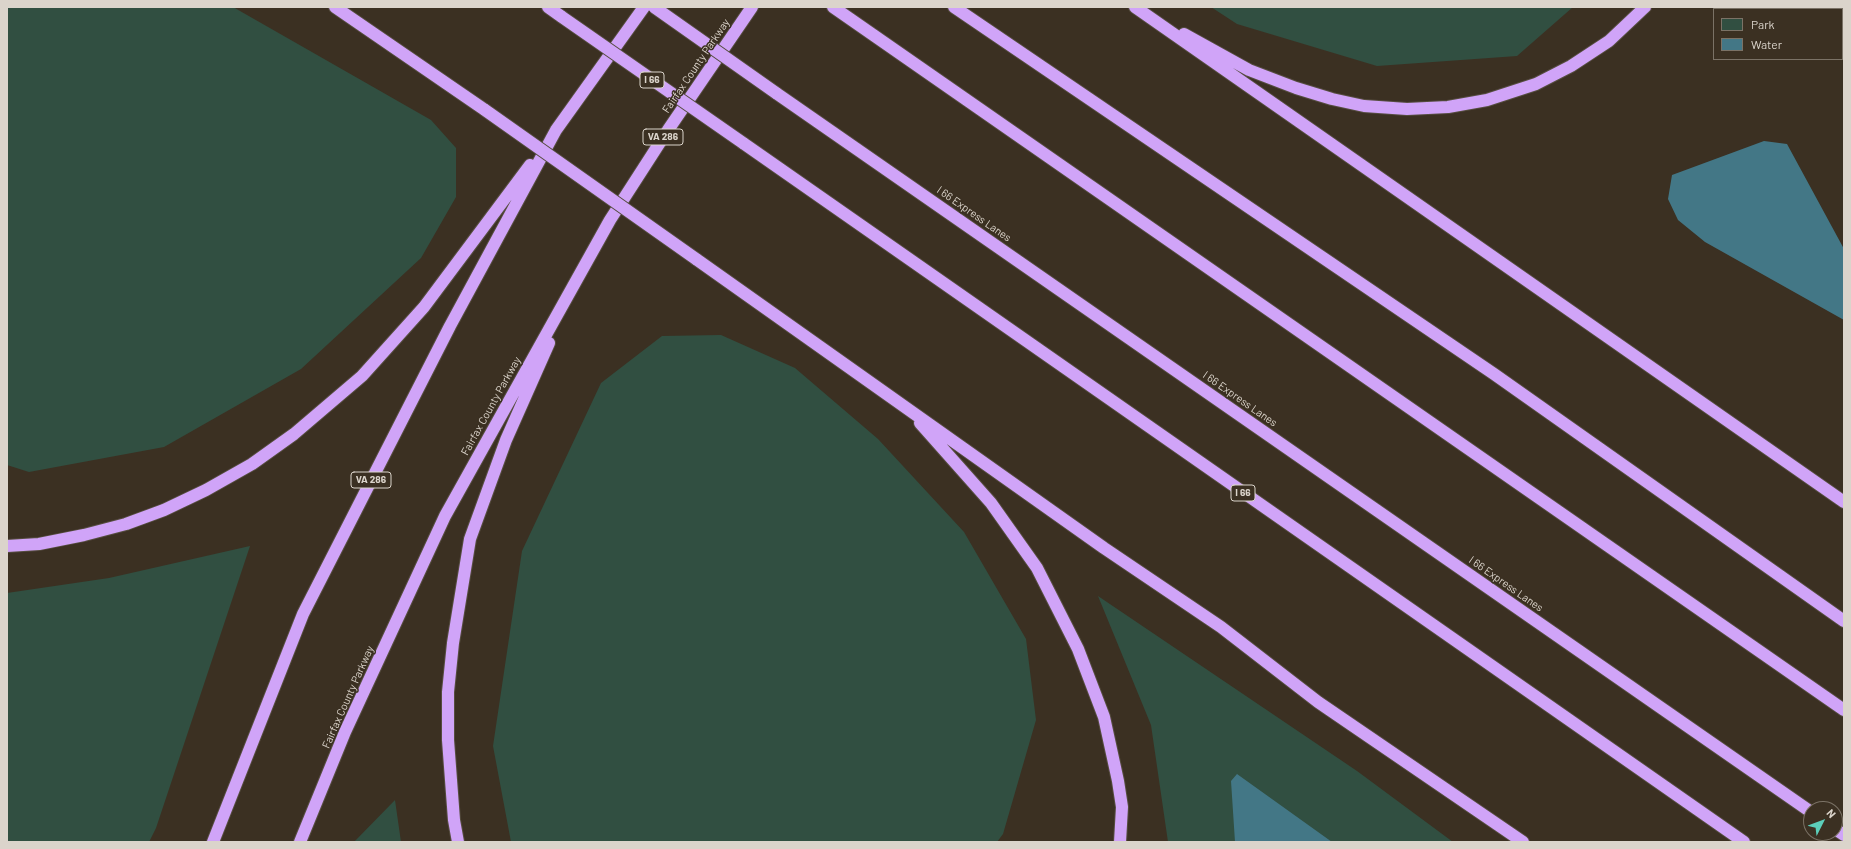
<!DOCTYPE html>
<html>
<head>
<meta charset="utf-8">
<style>
	body { margin:0 }
	#map { position:relative; width:1851px; height:849px; overflow:hidden; background:#3b3022; font-family:Barlow,sans-serif }
	canvas { display:block }
	.frame { position:absolute; inset:0; border:8px solid #dbd4cb; pointer-events:none }
	.legend { position:absolute; left:1713px; top:8px; width:130px; height:52px; box-sizing:border-box; background:#3b3022; border:1px solid #7b7266; margin:0; padding:5px 7px; list-style:none; font-size:12px; color:#dbd4cb }
	.legend li { display:flex; align-items:center; gap:8px; height:20px }
	.legend b { width:20px; border:1px solid #7b7266 }
	.north { position:absolute; left:1803px; top:801px; width:40px; height:40px; box-sizing:border-box; background:#3b3022; border:1px solid #7b7266; border-radius:50%; rotate:48deg; font-size:11px; font-weight:700; line-height:16px; text-align:center; color:#dbd4cb }
	.north::after { content:''; display:block; margin:auto; width:14px; height:18px; background:#5cceba; clip-path:polygon(50% 0,100% 100%,50% 72%,0 100%) }
</style>
</head>
<body>
<div id="map">
<canvas width="1851" height="849"></canvas>
<div class="frame"></div>
<ul class="legend">
<li><b style="height:11px;background:#314f41"></b>Park</li>
<li><b style="height:11px;background:#437786"></b>Water</li>
</ul>
<div class="north">N</div>
</div>
<script>
const context = document.querySelector('canvas').getContext('2d');
context.lineJoin = 'round';
function fill(path, color) { context.fillStyle = color; context.fill(path, 'evenodd'); }
const poly = rows => new Path2D(rows.map(r => 'M' + r).join(''));
function trace(path, color, width, dash) { context.strokeStyle = color; context.lineWidth = width; context.lineCap = dash ? 'butt' : 'round'; context.setLineDash(dash || []); context.stroke(path); }
function label(font, color, halo, rows, align = 'center') {
  context.font = font + ' Barlow,sans-serif'; context.lineWidth = 3; context.setLineDash([]); context.textBaseline = 'middle'; context.strokeStyle = halo; context.fillStyle = color; for (const [text, x, y, turn = 0] of rows) {
    context.save(); context.translate(x, y); context.rotate((+turn || 0) * Math.PI / 180); context.textAlign = isNaN(turn) ? turn : align; if (halo) context.strokeText(text, 0, 0); context.fillText(text, 0, 0); context.restore();
  }
}
fill(poly([
	[7,7,233,7,431,120,456,148,456,197,421,258,301,369,164,447,29,472,7,465],
	[1211,7,1573,7,1517,56,1377,66,1237,24],
	[721,335,795,368,878,439,964,532,1026,639,1036,720,1003,834,997,842,511,842,493,746,522,551,601,383,662,336],
	[250,546,156,828,149,842,7,842,7,593,109,578],
	[1098,596,1357,771,1453,842,1168,842,1151,725],
	[395,800,401,842,354,842]
]), '#314f41');
fill(poly([
	[1764,141,1787,144,1844,249,1844,320,1705,242,1678,220,1668,199,1672,175],
	[1237,774,1332,842,1235,842,1231,781]
]), '#437786');
const highway = poly([
	[335,7,485,110],
	[548,7,562,17],
	[833,7,1844,710],
	[954,7,1494,374,1844,621],
	[1135,7,1844,502],
	[1833,7,1834,9],
	[1842,32,1844,38],
	[1184,34,1249,70,1296,88,1332,99,1364,106,1407,109,1448,107,1487,100,1536,84,1571,66,1609,41,1645,7],
	[776,93,1811,812],
	[743,143,1744,842],
	[696,259,1104,548,1221,627,1318,702,1523,842],
	[920,423,991,503,1037,568,1078,649,1104,717,1118,781,1122,807,1120,842],
	[7,546,39,544,84,535,126,524,164,510,206,490,252,464,294,434,362,376,424,307,530,165],
	[1835,829,1844,835],
	[213,842,303,614,450,326,556,130,644,7],
	[300,842,345,732,445,516,610,220,668,130,752,7],
	[458,842,454,820,448,740,448,692,453,643,470,539,506,440,549,343]
]);
trace(highway, '#564d40', 14);
trace(highway, '#d0a4f8', 12);
const highwayBridge = poly([
	[654,7,776,93],
	[562,17,743,143],
	[485,110,696,259]
]);
trace(highwayBridge, '#564d40', 14, []);
trace(highwayBridge, '#d0a4f8', 12);
for (const [x, y, w] of [
	[652,80,24],
	[663,137,40],
	[371,480,40],
	[1243,493,24]
]) { const box = new Path2D(); box.roundRect(x - w / 2, y - 8, w, 16, 3); context.fillStyle = '#3b3022'; context.fill(box); trace(box, '#dbd4cb', 1); }
label('bold 10px', '#dbd4cb', null, [
	["I 66",652,80],
	["VA 286",663,137],
	["VA 286",371,480],
	["I 66",1243,493]
]);
label('11px', '#dbd4cb', '#3b3022', [
	["Fairfax County Parkway",696,66,-56],
	["I 66 Express Lanes",974,214,35],
	["I 66 Express Lanes",1240,399,35],
	["Fairfax County Parkway",491,406,-61],
	["I 66 Express Lanes",1506,584,35],
	["Fairfax County Parkway",348,697,-66]
]);
</script>
</body>
</html>
